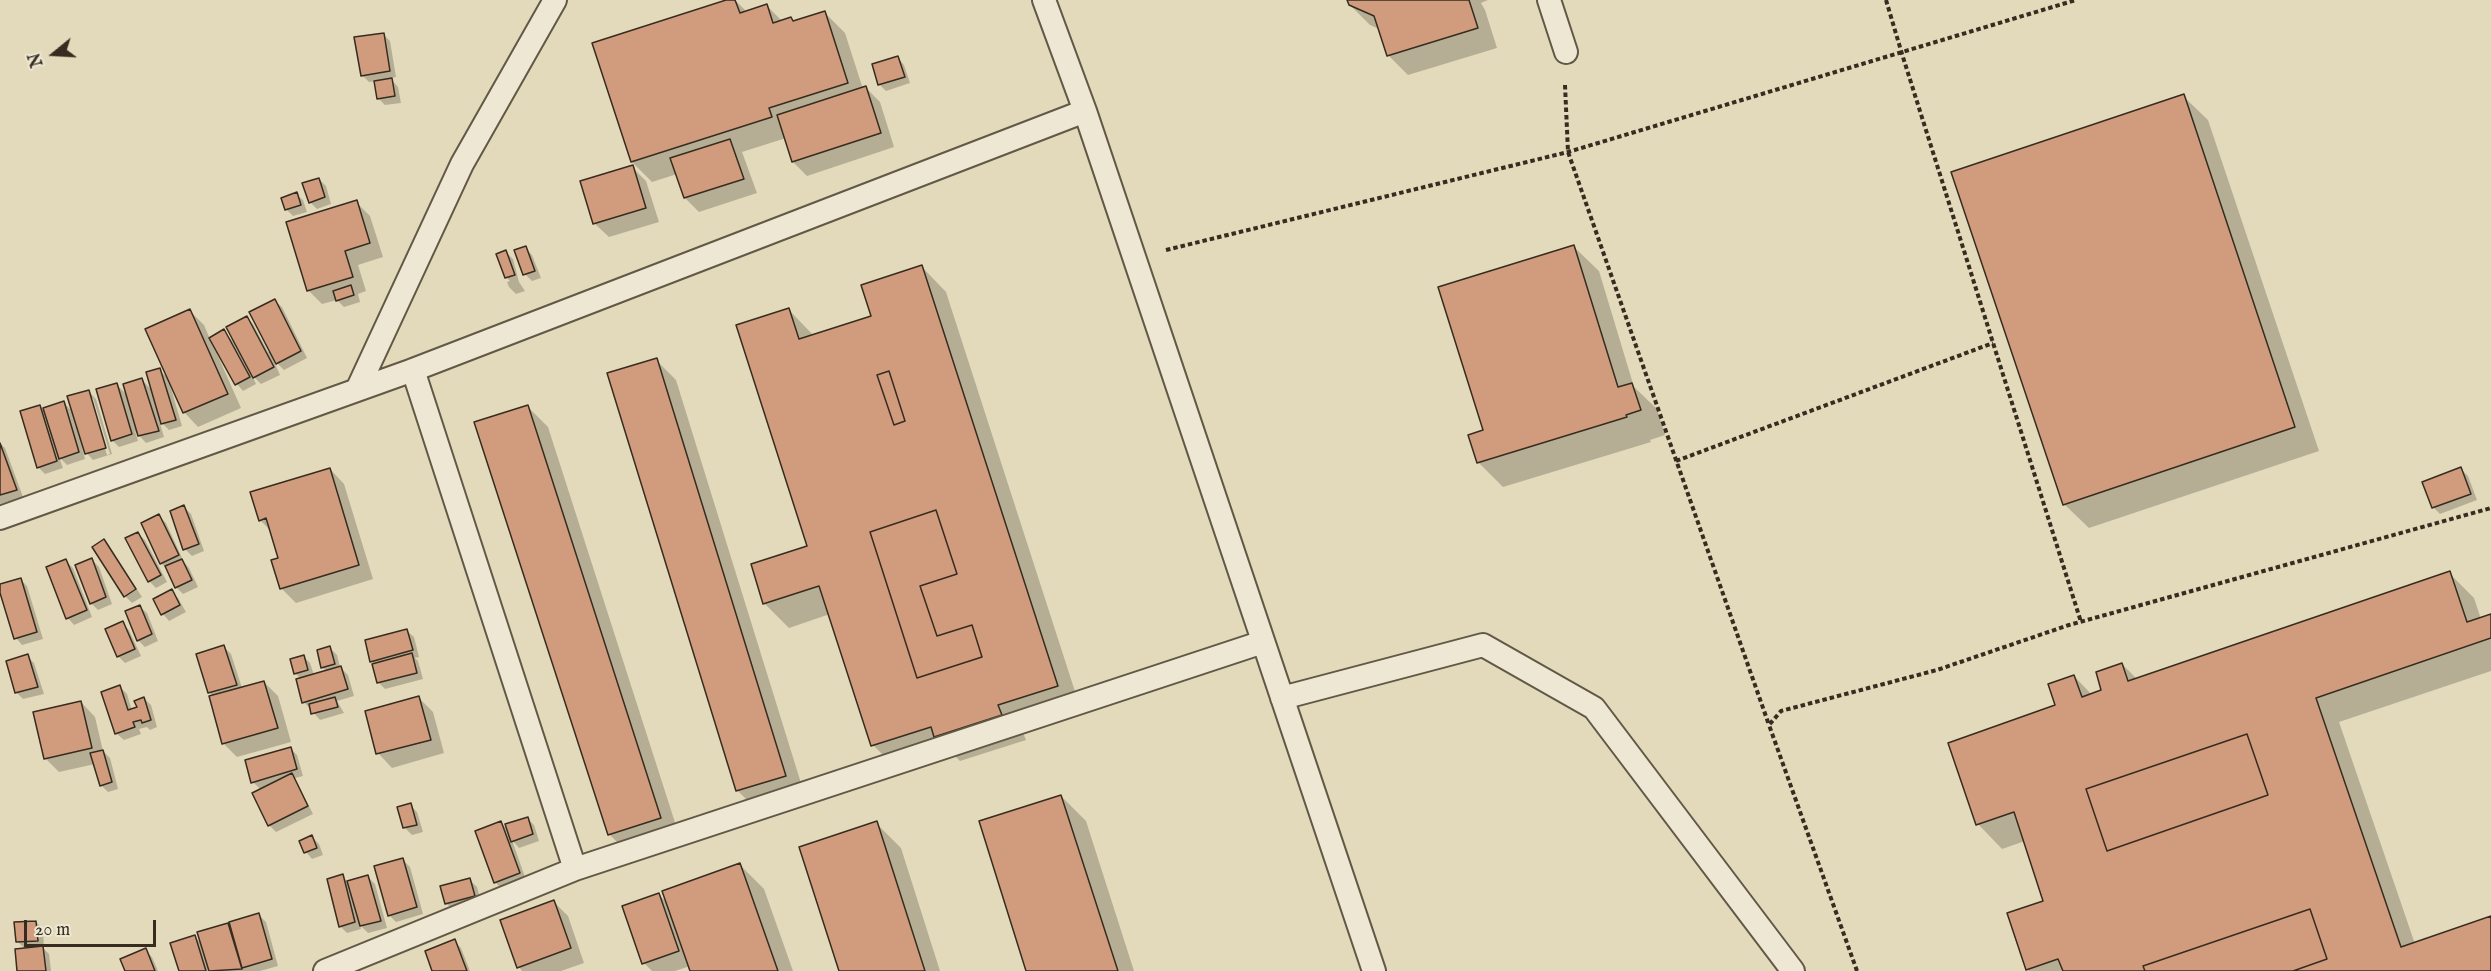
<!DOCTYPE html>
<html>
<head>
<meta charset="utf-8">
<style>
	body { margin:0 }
	#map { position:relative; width:2491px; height:971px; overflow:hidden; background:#e3dabb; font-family:"IM FELL English",serif }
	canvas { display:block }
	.north { position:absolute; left:24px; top:24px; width:60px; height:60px; -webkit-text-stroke:4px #ede7d3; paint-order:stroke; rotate:252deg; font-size:16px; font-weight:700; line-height:24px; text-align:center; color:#362c1f }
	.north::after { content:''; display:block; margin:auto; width:21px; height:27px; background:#362c1f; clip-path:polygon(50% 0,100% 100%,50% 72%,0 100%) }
	.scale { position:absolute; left:24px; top:920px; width:132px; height:27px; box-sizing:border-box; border:3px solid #362c1f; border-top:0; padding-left:8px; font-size:18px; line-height:21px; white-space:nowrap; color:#362c1f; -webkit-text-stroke:4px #ede7d3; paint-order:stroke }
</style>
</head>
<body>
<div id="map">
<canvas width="2491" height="971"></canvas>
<div class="north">N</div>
<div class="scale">20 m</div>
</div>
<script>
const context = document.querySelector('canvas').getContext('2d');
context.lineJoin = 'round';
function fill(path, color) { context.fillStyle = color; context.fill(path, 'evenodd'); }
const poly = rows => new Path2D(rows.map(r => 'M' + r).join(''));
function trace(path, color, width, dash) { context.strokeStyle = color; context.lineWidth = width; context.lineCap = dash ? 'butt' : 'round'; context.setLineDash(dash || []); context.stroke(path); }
fill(poly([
	[731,0,735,0,747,12,766,5,783,22,794,23,825,13,845,33,863,89,866,88,880,102,894,147,807,176,793,162,786,138,742,152,757,193,699,212,685,198,677,174,652,182,632,162,594,44],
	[1348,0,1488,0,1481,3,1485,10,1497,48,1408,75,1388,55,1379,29,1370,25,1350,5],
	[383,34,390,41,396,77,390,78,398,87,401,103,385,105,378,98,376,81,369,82,362,75],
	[898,58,904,65,910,83,886,91,879,84],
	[2183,96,2208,120,2319,451,2089,528,2064,504],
	[632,167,646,181,659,222,609,237,594,223],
	[319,179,326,186,331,204,317,209,310,202],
	[296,194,303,200,307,212,293,216,286,209],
	[356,202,370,216,383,257,358,265,366,291,358,294,360,302,344,307,337,300,322,304,308,290],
	[1574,247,1599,271,1634,387,1657,409,1665,435,1650,440,1651,442,1503,487,1478,462,1485,431],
	[525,248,532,255,541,278,532,281,525,274],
	[506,252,513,259,519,282,525,291,516,294,509,287,507,282,510,281,506,277],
	[922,267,946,292,1081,710,1022,730,1026,740,960,761,952,753,897,769,873,745,830,614,789,628,764,603,809,547,789,310,814,336,872,317],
	[275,301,282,307,307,358,284,370,273,359,280,375,261,384,252,375,256,384,243,391,237,384,216,346,214,347,241,408,198,427,184,412,190,311,204,325,210,339,223,331,235,343,247,318,253,324,268,352,271,351],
	[656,360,676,380,805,796,757,810,737,790],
	[159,370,168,378,182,426,169,430,159,420,164,437,146,443,135,431,138,441,119,447,112,440,117,385,128,396,142,380,153,391],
	[89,392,96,399,112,454,93,460,82,448,85,459,67,465,59,457,63,468,45,474,38,467,40,407,47,414,64,403,74,413],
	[90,398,93,398,110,454,107,455],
	[528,407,548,427,680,838,629,854,609,834],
	[0,443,5,448,23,497,0,504],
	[330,469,344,484,373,579,296,603,282,589,280,559,272,532,260,520],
	[2461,469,2468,476,2477,500,2440,514,2433,507],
	[184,507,191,514,204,551,192,556,185,549],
	[159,516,166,523,184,562,189,568,198,587,183,594,176,587,169,571,161,563],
	[138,534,145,540,167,582,156,588,149,581],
	[103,541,110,548,142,597,132,603,125,596],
	[92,560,99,567,112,604,98,610,91,603],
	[66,561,73,568,92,617,74,625,68,618],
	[2449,573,2474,598,2481,619,2491,616,2491,671,2339,722,2415,944,2491,917,2491,971,2029,971,2027,969,2045,902,2025,841,2002,849,1978,824,2057,706,2074,676,2092,695,2103,691,2122,664,2137,679],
	[20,579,27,586,43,639,22,645,16,638,0,588,0,586],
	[171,591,178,598,186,612,169,621,163,614],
	[140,607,147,613,158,641,145,647,138,640],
	[122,623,129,630,141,656,125,663,118,656],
	[407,631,414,637,419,657,415,658,418,661,423,679,385,689,378,682,375,665,371,661],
	[224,647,231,654,242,688,264,682,278,696,291,742,237,757,223,743,214,697,210,693,197,655],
	[330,648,337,655,340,667,348,675,354,696,337,701,344,713,320,720,304,702,301,679,295,673,303,656,310,663,314,675,327,672,323,668],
	[27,656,34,663,44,694,23,699,16,692],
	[120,687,127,694,132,711,139,708,144,698,151,705,157,727,150,730,147,727,139,729,141,734,124,740,117,734,103,693],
	[419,698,433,712,444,753,392,768,378,753],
	[81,702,95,717,103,751,110,758,118,789,108,792,101,785,95,764,59,772,45,758],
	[290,748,297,755,303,776,295,778,313,814,276,832,269,825,261,790,253,782],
	[1061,796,1086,821,1134,971,1028,971],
	[410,805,417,812,423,832,412,835,405,828,399,808],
	[527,818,534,825,539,841,519,848,512,840,526,880,502,889,495,882,501,823,509,831],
	[876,823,901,848,940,971,840,971],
	[312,837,319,844,323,855,312,859,306,852],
	[403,860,410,867,423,914,396,922,389,915],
	[740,865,764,889,793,971,691,971,690,966,675,971,652,971,644,963,659,895,668,903],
	[342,876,348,882,368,877,375,884,387,928,368,933,360,925,361,929,347,933,340,926],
	[470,880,477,887,481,903,453,910,446,903],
	[554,902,568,916,584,963,561,971,522,971,519,967,502,921],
	[259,915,266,922,278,966,260,971,180,971,195,937,203,945,227,925,233,931],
	[36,922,43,929,44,949,49,954,51,971,19,971,25,949,17,941],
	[454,941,461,948,470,971,434,971],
	[145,950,152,957,158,971,127,971]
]), '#0003');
const building = poly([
	[726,0,735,0,740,13,767,4,773,23,791,17,793,21,825,11,848,83,769,108,772,117,631,162,592,43,726,0],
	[1347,0,1469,0,1478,28,1387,56,1374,16,1349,5,1347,0],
	[384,33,390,71,361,76,354,37,384,33],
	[898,56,905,77,878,85,872,64,898,56],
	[392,78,395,96,377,99,374,81,392,78],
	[866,86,881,133,792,162,777,115,866,86],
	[2184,94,2295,427,2063,505,1951,172,2184,94],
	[730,139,744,179,684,198,670,158,730,139],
	[633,165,646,208,593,224,580,181,633,165],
	[319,178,325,197,309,203,302,183,319,178],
	[297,192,301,205,285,210,281,198,297,192],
	[357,200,370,243,345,251,353,277,307,291,286,222,357,200],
	[1574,245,1618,387,1632,383,1641,410,1626,415,1627,417,1477,463,1468,435,1483,430,1438,287,1574,245],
	[526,246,535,271,523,275,514,250,526,246],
	[506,250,515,275,505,278,496,254,506,250],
	[922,265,1058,686,998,705,1002,715,934,737,931,727,871,746,819,586,763,604,751,564,807,546,736,325,789,308,799,339,871,316,861,285,922,265],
	[889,371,905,421,894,425,877,375,889,371],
	[936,510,957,574,920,586,937,636,972,625,982,657,917,678,870,532,936,510],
	[351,285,354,295,336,301,333,291,351,285],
	[275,299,301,351,276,364,249,312,275,299],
	[190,309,228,394,183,413,145,329,190,309],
	[247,316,274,367,253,378,226,327,247,316],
	[224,329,250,377,235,385,209,338,224,329],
	[657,358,786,776,736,791,607,373,657,358],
	[160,368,176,420,161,424,146,372,160,368],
	[889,371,905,421,894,425,877,375,889,371],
	[142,378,159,431,138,436,123,384,142,378],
	[117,383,132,434,111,441,96,389,117,383],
	[89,390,106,448,85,454,67,396,89,390],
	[64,401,79,452,59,459,43,408,64,401],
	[40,405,57,461,37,468,20,411,40,405],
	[528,405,661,818,608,835,474,422,528,405],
	[0,443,17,490,0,495,0,443],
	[2461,467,2471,494,2432,508,2422,482,2461,467],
	[330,468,359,565,280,589,271,560,278,558,266,518,259,521,250,492,330,468],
	[184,505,199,544,183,550,170,511,184,505],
	[936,510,957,574,920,586,937,636,972,625,982,657,917,678,870,532,936,510],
	[159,514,179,555,160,564,141,523,159,514],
	[138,532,161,575,148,582,125,538,138,532],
	[104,539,136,589,124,597,92,547,104,539],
	[92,558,106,597,90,604,75,565,92,558],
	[66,559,87,610,66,619,46,567,66,559],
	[182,559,192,580,175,588,165,566,182,559],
	[2450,571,2467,622,2491,614,2491,638,2316,698,2401,947,2491,916,2491,971,2293,971,2327,959,2310,909,2143,966,2145,971,2063,971,2058,959,2026,970,2007,913,2043,901,2014,812,1976,825,1948,743,2055,705,2048,684,2074,675,2082,697,2101,690,2096,672,2122,663,2128,681,2450,571],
	[2247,734,2268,795,2107,851,2086,789,2247,734],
	[21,578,37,632,14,639,0,593,0,584,21,578],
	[172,589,180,605,161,615,153,599,172,589],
	[140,605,152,634,137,641,125,611,140,605],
	[123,621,135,649,117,657,105,629,123,621],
	[407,629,413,650,370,662,365,640,407,629],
	[224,645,237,685,208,693,196,654,224,645],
	[330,646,335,664,321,668,317,650,330,646],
	[412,653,417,673,377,683,372,664,412,653],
	[28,654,38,687,15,693,6,661,28,654],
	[304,655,308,670,294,674,290,659,304,655],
	[341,666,348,689,302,703,296,679,341,666],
	[264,681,278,728,222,744,209,696,264,681],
	[120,685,128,710,137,707,134,701,144,697,151,720,142,723,141,720,133,722,135,727,115,734,101,692,120,685],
	[419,696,431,740,376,754,365,711,419,696],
	[335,697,338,707,311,714,309,704,335,697],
	[81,701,92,748,44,759,33,712,81,701],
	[2247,734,2268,795,2107,851,2086,789,2247,734],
	[291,747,297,769,251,783,245,760,291,747],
	[103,750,112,782,100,786,90,753,103,750],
	[292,773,308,806,268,826,252,793,292,773],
	[1061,795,1118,971,1026,971,979,821,1061,795],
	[411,803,417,825,403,828,397,807,411,803],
	[528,817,533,834,511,842,505,824,528,817],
	[501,821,520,873,494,883,475,831,501,821],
	[877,821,925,971,839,971,799,847,877,821],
	[312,835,317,848,304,853,299,841,312,835],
	[403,858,417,907,388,916,374,866,403,858],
	[740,863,778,971,690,971,662,891,740,863],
	[343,874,355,922,339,927,327,879,343,874],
	[368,875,381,921,360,926,347,881,368,875],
	[470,878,475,896,445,904,440,886,470,878],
	[659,893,679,951,642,964,622,906,659,893],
	[554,900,571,948,517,968,500,920,554,900],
	[2310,909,2327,959,2293,971,2145,971,2143,966,2310,909],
	[259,913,272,959,242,968,229,922,259,913],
	[36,921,38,941,16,942,14,922,36,921],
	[228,923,242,969,209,971,197,932,228,923],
	[195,935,206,971,179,971,170,943,195,935],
	[455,939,467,971,432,971,425,951,455,939],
	[43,946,46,971,17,971,15,949,43,946],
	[146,948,155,971,125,971,120,959,146,948]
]);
fill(building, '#d19c7d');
trace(building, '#362c1f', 1.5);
const service = poly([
	[1044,0,1085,111,1374,971],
	[1549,0,1566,52],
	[413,370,575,869],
	[357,390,462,164,555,0],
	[0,518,413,370,1085,111],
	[1282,698,1483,645,1594,708,1793,971],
	[325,971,575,869,1263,642]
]);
trace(service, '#615846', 26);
trace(poly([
	[1886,0,1902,54,2081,622],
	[1565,85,1568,152,1769,725],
	[1166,250,1568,152,2076,0],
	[1676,461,1993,343],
	[1857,971,1769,725,1781,711,1937,670,2069,625,2491,508]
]), '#362c1f', 4, [4.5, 3]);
trace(service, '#ede7d3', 22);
</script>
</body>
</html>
